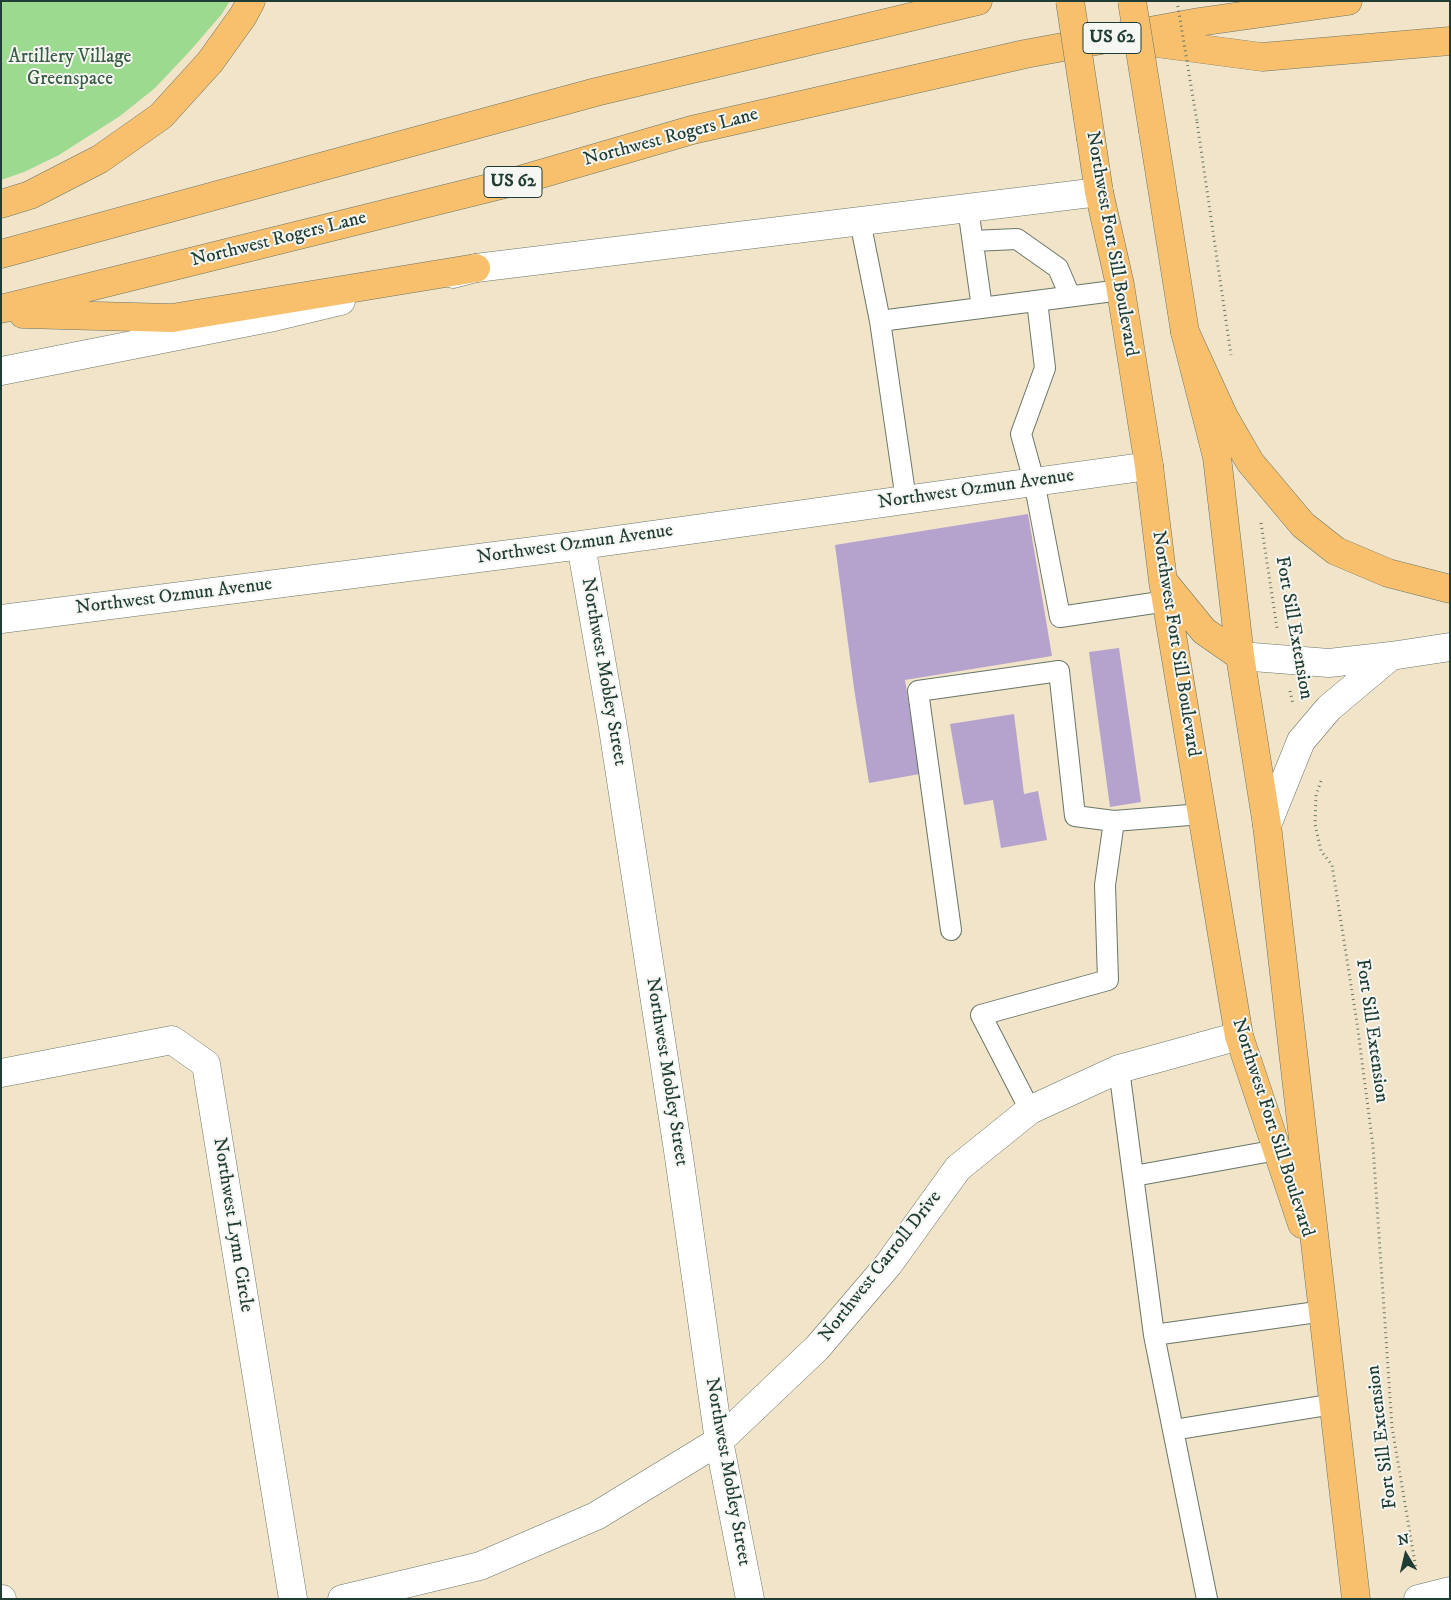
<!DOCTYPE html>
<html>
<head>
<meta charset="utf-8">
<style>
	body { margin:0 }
	#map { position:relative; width:1451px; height:1600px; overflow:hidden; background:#f1e4c9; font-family:"IM FELL DW Pica",serif }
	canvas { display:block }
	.frame { position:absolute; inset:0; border:2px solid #1f3d34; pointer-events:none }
	.north { position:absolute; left:1381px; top:1530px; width:50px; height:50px; -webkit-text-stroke:4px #f6f6f2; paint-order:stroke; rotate:351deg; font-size:14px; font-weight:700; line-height:20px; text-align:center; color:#1f3d34 }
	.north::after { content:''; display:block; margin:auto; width:18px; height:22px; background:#1f3d34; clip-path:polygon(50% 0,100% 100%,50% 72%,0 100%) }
</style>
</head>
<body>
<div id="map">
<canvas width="1451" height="1600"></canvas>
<div class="frame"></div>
<div class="north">N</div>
</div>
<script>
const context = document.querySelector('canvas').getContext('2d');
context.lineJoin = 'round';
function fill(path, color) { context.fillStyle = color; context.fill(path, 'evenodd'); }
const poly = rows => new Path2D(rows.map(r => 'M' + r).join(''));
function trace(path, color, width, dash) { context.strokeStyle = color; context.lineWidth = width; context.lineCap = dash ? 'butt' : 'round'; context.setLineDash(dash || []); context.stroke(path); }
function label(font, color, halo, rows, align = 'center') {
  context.font = font + ' "IM FELL DW Pica",serif'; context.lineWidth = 4; context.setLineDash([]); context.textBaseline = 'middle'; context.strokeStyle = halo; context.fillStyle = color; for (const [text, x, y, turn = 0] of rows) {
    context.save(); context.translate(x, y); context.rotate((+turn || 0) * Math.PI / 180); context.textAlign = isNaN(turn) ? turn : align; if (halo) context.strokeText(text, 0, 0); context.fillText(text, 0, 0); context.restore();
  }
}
fill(poly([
	[1,1,230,1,221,15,189,52,155,88,120,116,59,155,24,172,1,180]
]), '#9bda8f');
fill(poly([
	[1028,514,1052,656,905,680,920,774,869,783,854,688,835,545],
	[1119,648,1141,802,1110,807,1089,652],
	[1014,714,1024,794,1038,791,1047,840,1001,848,993,800,964,805,950,724]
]), '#b6a3cd');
const service = poly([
	[968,208,982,308],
	[860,221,880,321,1121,290],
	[973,241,1017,239,1058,268,1070,296],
	[1037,301,1045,368,1021,434,1034,481,1060,617,1167,601],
	[880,321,906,500],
	[951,930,918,691,1059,671,1075,816,1114,821],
	[1119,1069,1154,1335,1324,1311],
	[1030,1110,981,1015,1108,980,1105,885,1114,821,1202,814],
	[1134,1176,1277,1150],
	[1154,1335,1173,1430],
	[1207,1599,1173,1430,1334,1404]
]);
const minor = poly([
	[581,545,612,722,679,1157,719,1441,750,1599],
	[1,619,581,545,1149,466],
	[1,1073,172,1040,206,1064,293,1599],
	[1,1599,2,1599],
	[342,1599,480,1566,596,1516,719,1441,817,1348,888,1265,958,1168,1030,1110,1119,1069,1239,1036],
	[1418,1599,1450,1591]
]);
const tertiary = poly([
	[453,274,476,268,1099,192],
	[1,371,274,317,341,301],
	[1240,656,1329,663,1391,656],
	[1267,825,1301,741,1329,708,1391,656,1450,647]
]);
const primary = poly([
	[1153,131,1185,332,1217,457,1240,656,1267,825,1356,1599],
	[1091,139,1099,192,1120,285,1149,466,1163,581,1239,1036,1302,1224],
	[1164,582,1204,631,1240,656]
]);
const trunk = poly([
	[1141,41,1262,57,1450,41],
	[1,204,30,195,100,159,161,116,210,62,243,16,251,1],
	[1,254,596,92,978,1],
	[1,309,513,182,692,130,1025,54,1199,22,1348,1],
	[23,314,172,318,476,268],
	[1185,332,1224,417,1250,462,1303,525,1336,551,1388,573,1450,589]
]);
trace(service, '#687768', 22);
trace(minor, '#687768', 29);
trace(tertiary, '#687768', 29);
trace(primary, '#687768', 29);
trace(trunk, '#687768', 29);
trace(poly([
	[1197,122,1231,355],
	[1261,523,1277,628],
	[1290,691,1293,704],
	[1321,781,1316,795,1315,824,1321,851,1332,865,1357,1023,1373,1146,1392,1427,1416,1569]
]), '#687768', 3, [1, 4]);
trace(service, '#fff', 20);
trace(minor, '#fff', 28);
trace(tertiary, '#fff', 28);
trace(primary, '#f8bf6c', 28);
trace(trunk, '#f8bf6c', 28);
const primaryBridge = poly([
	[1070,1,1091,139],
	[1132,1,1153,131]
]);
trace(primaryBridge, '#687768', 29, []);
trace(poly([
	[1177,1,1197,122]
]), '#687768', 3, [1, 4]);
trace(primaryBridge, '#f8bf6c', 28);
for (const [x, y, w] of [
	[1112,38,58],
	[513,182,58]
]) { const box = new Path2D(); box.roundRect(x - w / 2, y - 15.5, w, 31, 4); context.fillStyle = '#f6f6f2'; context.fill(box); trace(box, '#1f3d34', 1); }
label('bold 18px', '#1f3d34', null, [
	["US 62",1112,38],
	["US 62",513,182]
]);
label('19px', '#385c46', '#f6f6f2', [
	["Artillery Village",70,58],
	["Greenspace",70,80]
]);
label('19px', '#1f3d34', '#f6f6f2', [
	["Northwest Rogers Lane",671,138,-15],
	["Northwest Rogers Lane",279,240,-14],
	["Northwest Fort Sill Boulevard",1111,244,80],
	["Northwest Ozmun Avenue",976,490,-8],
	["Northwest Ozmun Avenue",575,545,-8],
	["Northwest Ozmun Avenue",174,597,-7],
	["Fort Sill Extension",1293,628,80],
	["Northwest Fort Sill Boulevard",1175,644,81],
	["Northwest Mobley Street",603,672,80],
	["Fort Sill Extension",1371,1031,82],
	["Northwest Mobley Street",666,1072,81],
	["Northwest Fort Sill Boulevard",1272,1128,72],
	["Northwest Lynn Circle",232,1225,81],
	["Northwest Carroll Drive",881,1267,-52],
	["Fort Sill Extension",1383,1437,-97],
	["Northwest Mobley Street",727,1472,80]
]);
</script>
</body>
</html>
